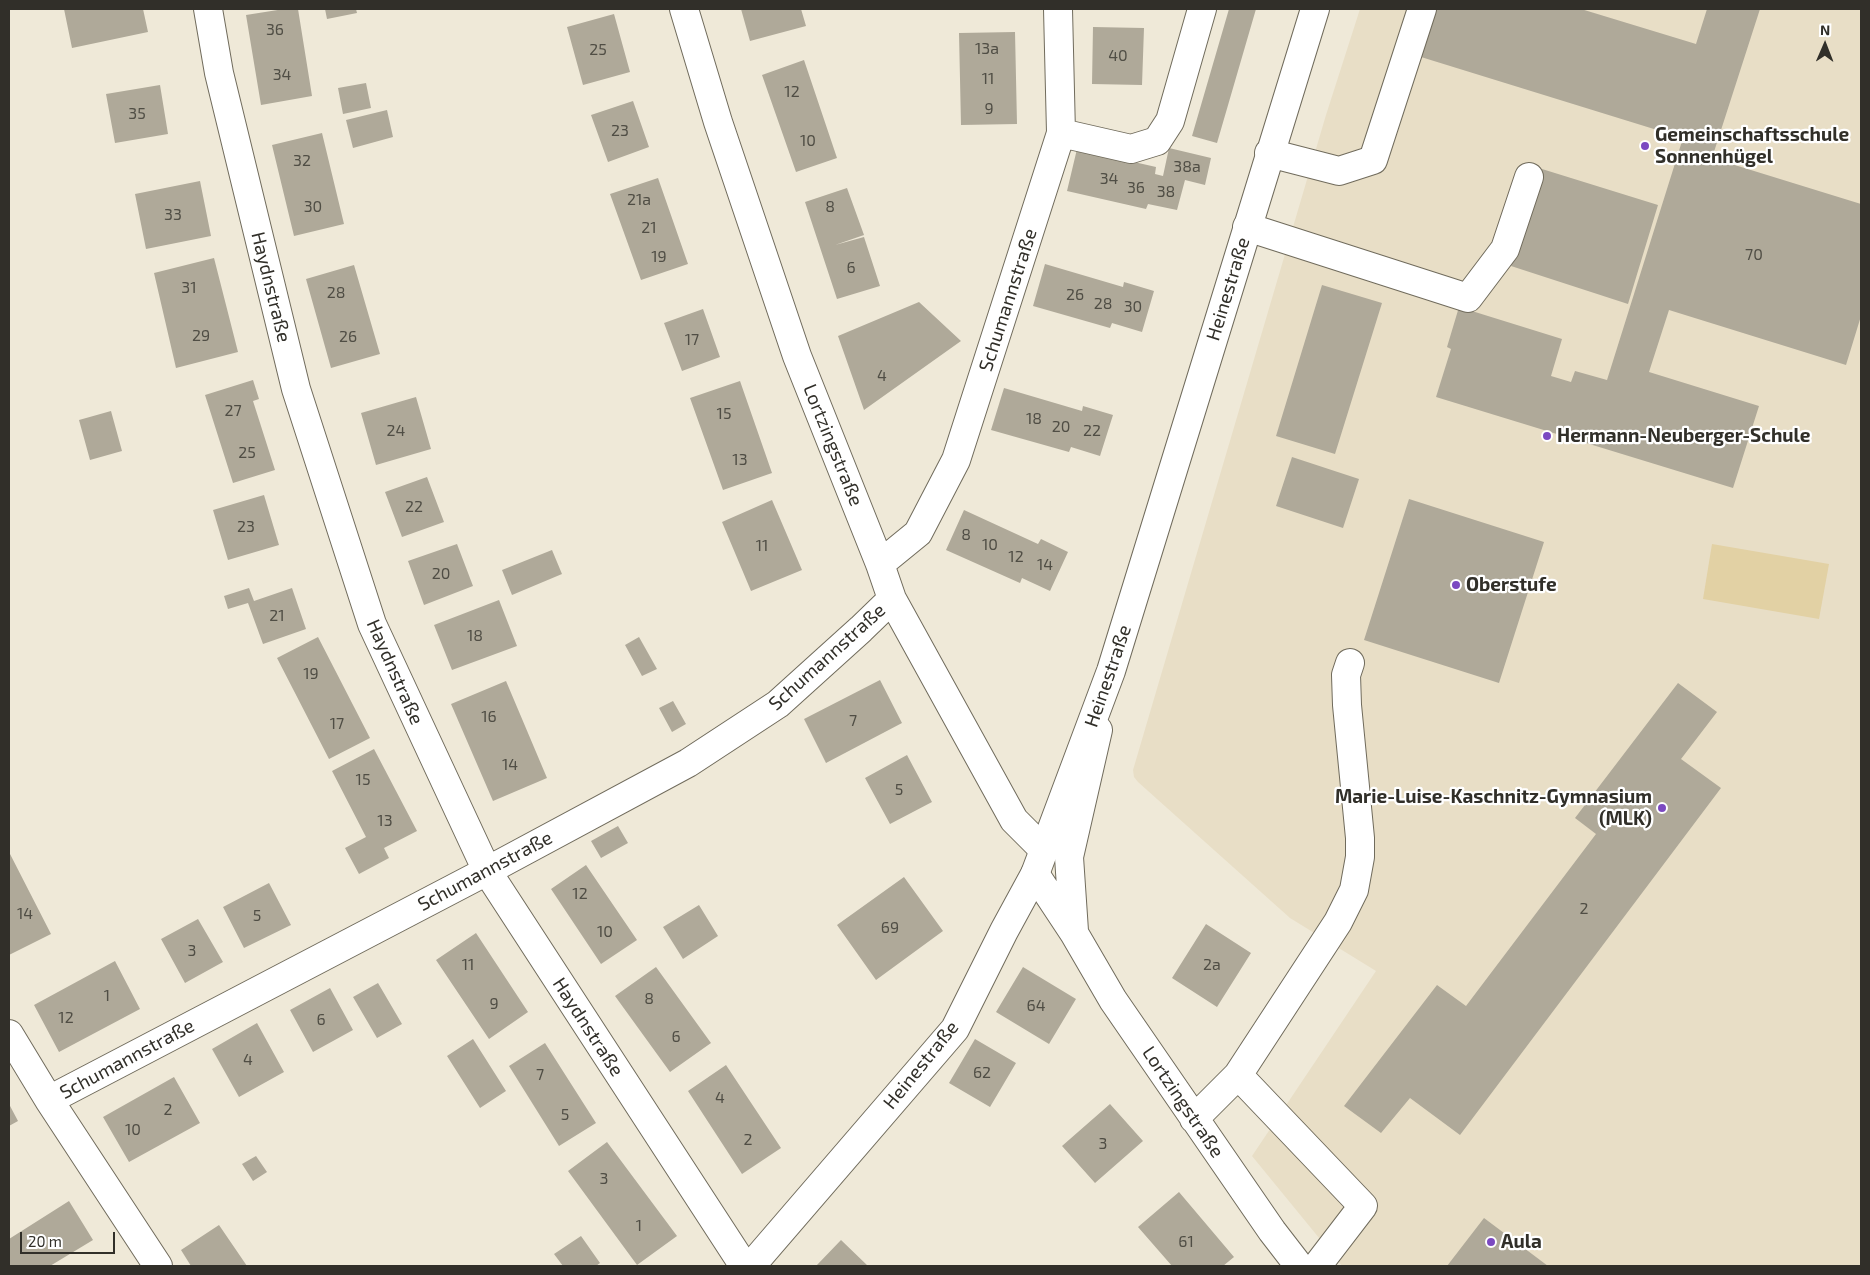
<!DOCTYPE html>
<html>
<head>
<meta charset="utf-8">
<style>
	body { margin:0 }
	#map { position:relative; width:1870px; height:1275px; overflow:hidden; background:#efe9d8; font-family:"Exo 2",sans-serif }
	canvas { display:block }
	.frame { position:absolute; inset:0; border:10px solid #312f29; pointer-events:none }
	.north { position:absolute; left:1800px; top:20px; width:50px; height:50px; -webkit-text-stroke:4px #fff; paint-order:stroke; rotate:1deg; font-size:14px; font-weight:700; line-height:20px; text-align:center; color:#312f29 }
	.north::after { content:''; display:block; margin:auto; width:18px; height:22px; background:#312f29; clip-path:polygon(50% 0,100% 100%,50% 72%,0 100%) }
	.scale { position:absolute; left:20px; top:1232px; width:95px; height:22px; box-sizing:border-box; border:2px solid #312f29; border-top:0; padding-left:6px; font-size:15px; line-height:18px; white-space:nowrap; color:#312f29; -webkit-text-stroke:4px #fff; paint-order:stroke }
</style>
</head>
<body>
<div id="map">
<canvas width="1870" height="1275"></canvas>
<div class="frame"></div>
<div class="north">N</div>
<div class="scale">20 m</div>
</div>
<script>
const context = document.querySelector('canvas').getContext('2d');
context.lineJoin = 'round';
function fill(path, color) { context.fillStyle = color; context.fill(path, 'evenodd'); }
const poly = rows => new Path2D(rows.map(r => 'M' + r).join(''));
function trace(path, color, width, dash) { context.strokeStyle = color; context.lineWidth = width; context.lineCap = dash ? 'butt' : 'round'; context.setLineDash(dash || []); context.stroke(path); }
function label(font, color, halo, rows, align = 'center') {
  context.font = font + ' "Exo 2",sans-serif'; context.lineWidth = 4.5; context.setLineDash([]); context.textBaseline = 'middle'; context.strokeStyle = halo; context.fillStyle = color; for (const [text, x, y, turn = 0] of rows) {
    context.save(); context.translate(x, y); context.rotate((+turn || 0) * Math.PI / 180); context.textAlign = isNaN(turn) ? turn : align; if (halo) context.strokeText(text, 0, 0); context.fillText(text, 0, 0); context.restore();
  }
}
fill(poly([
	[1360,9,1861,9,1861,1258,1860,1266,1342,1266,1252,1156,1376,971,1290,918,1138,782,1134,777,1133,770,1326,115]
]), '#e8dec6');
fill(poly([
	[1712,544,1829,564,1819,619,1703,599]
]), '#e2d1a4');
fill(poly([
	[64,9,143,9,148,32,72,48],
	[284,9,298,9,312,96,261,105,246,15],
	[325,9,356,9,357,13,327,19],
	[741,9,801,9,806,26,750,41],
	[1229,9,1256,9,1217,143,1192,136],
	[1436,9,1581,9,1696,44,1707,9,1760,9,1712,158,1861,204,1861,316,1846,365,1669,310,1649,372,1759,406,1733,488,1436,397,1451,349,1447,347,1459,307,1562,339,1551,376,1571,382,1575,371,1607,380,1683,138,1421,57],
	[614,14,630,72,583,85,567,27],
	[1093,27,1144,28,1142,85,1092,84],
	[1015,32,1017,124,961,125,959,33],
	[804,60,837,158,796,172,762,75],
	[366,83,371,108,343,114,338,88],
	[160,85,168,134,115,143,106,94],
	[633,101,649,147,608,162,591,115],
	[387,110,393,137,353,148,346,120],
	[322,133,344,224,294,236,272,145],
	[1169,148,1211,158,1205,185,1185,180,1177,210,1148,204,1146,209,1067,191,1077,149,1156,167,1155,174,1163,176],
	[1542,169,1658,205,1628,304,1511,266],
	[658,178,688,264,641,280,610,194],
	[200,181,211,236,146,249,135,194],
	[847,188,864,235,835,245,864,237,880,286,837,299,805,202],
	[214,258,238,352,176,368,154,273],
	[1045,264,1123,287,1124,282,1154,291,1142,332,1112,323,1110,328,1033,306],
	[354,265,380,354,331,368,306,279],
	[1322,285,1382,303,1335,454,1276,436],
	[919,302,961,341,864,410,838,336],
	[703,309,720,357,682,371,664,323],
	[253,380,259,399,253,401,275,470,233,483,205,395],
	[740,381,772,473,723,490,690,398],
	[1004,388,1082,411,1083,406,1113,415,1100,456,1071,447,1069,452,991,430],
	[416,397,431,449,376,465,361,413],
	[111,411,122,451,90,460,79,420],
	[1292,457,1359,479,1343,528,1276,506],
	[427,477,444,522,402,537,385,492],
	[264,495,279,545,228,560,213,510],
	[1409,499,1544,542,1499,683,1364,640],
	[772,500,802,570,751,591,722,522],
	[964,510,1038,544,1041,539,1068,552,1050,591,1022,578,1020,583,946,550],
	[457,544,473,586,424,605,408,561],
	[552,550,562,574,512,595,502,570],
	[249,588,254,601,292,588,306,629,263,644,248,603,228,609,224,596],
	[499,600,517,646,452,670,434,625],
	[318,637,370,738,329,759,277,658],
	[639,637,657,669,642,676,625,645],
	[880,680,902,723,826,763,804,719],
	[506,681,547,778,493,801,451,704],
	[1678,683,1717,712,1681,759,1721,788,1460,1135,1410,1098,1381,1133,1344,1106,1437,985,1466,1006,1596,834,1575,818],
	[673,701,686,724,672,732,659,708],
	[374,749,417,831,384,848,389,858,359,874,345,848,366,837,332,771],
	[907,755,932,802,890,824,865,778],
	[618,826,628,843,601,858,591,841],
	[9,852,51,934,9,955],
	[586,865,637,940,601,964,551,889],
	[904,877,943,931,876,980,837,925],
	[269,883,291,925,244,948,223,907],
	[699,905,718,936,683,959,663,927],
	[198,919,223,962,185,983,161,939],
	[1206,924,1251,953,1217,1007,1172,978],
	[476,933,528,1012,489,1039,436,960],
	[115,961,140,1009,59,1052,34,1005],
	[656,967,711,1043,670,1072,615,996],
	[1023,967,1076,999,1049,1044,996,1012],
	[378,983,402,1024,377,1038,353,997],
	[330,988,353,1030,313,1052,290,1010],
	[257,1023,284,1072,239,1097,212,1049],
	[473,1039,506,1091,480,1108,447,1056],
	[975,1039,1016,1063,990,1107,949,1083],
	[545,1043,596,1123,559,1146,509,1066],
	[726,1065,781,1148,742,1174,688,1091],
	[174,1077,200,1123,129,1162,103,1117],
	[9,1104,18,1121,9,1126],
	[1110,1104,1143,1141,1095,1183,1062,1146],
	[607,1142,677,1236,637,1265,568,1171],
	[256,1156,267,1172,253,1181,242,1164],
	[1179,1192,1234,1257,1223,1266,1172,1266,1138,1227],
	[69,1201,93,1240,50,1266,9,1266,9,1239],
	[1484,1218,1548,1266,1447,1266],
	[219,1225,247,1266,191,1266,181,1250],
	[581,1236,600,1263,596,1266,563,1266,554,1254],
	[841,1240,868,1266,816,1266]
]), '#afa999');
const minor = poly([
	[208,9,219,73,296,389,372,624,487,871,744,1266],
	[684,9,718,122,797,356,880,564,892,599,1014,820,1044,850],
	[1061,133,1131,149,1157,141,1170,121,1202,9],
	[1269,153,1339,171,1373,160,1422,9],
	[1247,227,1468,298,1505,249,1529,177],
	[880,564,918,533,956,460,1061,133,1058,9],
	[1035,874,1074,933,1113,1000,1272,1231,1299,1266],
	[1074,931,1069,857,1098,730],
	[9,1034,49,1100,158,1266],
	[1238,1075,1338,922,1354,890,1360,857,1360,838,1347,705,1346,675,1350,663],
	[49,1100,487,871,688,763,778,704,861,629,892,599],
	[1194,1119,1238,1075,1363,1206,1317,1266]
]);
const major = poly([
	[751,1266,955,1029,1004,931,1035,874,1111,671,1315,9]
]);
trace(minor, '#706b5c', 30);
trace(major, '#706b5c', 30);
trace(minor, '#fff', 28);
trace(major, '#fff', 28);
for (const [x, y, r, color] of [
	[1645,146,5,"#7b49c1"],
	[1547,436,5,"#7b49c1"],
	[1456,585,5,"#7b49c1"],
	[1662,808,5,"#7b49c1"],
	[1491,1242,5,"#7b49c1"]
]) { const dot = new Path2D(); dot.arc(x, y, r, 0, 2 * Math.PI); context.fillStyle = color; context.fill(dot); trace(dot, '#fff', 2); }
label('16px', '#504e45', null, [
	["36",275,30],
	["13a",987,49],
	["25",598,50],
	["40",1118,56],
	["34",282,75],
	["11",988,79],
	["12",792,92],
	["9",989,109],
	["35",137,114],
	["23",620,131],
	["10",808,141],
	["32",302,161],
	["38a",1187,167],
	["34",1109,179],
	["36",1136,188],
	["38",1166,192],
	["21a",639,200],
	["30",313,207],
	["8",830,207],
	["33",173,215],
	["21",649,228],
	["70",1754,255],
	["19",659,257],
	["6",851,268],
	["31",189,288],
	["28",336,293],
	["26",1075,295],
	["28",1103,304],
	["30",1133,307],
	["29",201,336],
	["26",348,337],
	["17",692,340],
	["4",882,376],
	["27",233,411],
	["15",724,414],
	["18",1034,419],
	["20",1061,427],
	["24",396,431],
	["22",1092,431],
	["25",247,453],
	["13",740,460],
	["22",414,507],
	["23",246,527],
	["8",966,535],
	["10",990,545],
	["11",762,546],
	["12",1016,557],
	["14",1045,565],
	["20",441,574],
	["21",277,616],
	["18",475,636],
	["19",311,674],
	["16",489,717],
	["7",853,721],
	["17",337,724],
	["14",510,765],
	["15",363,780],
	["5",899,790],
	["13",385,821],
	["12",580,894],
	["2",1584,909],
	["14",25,914],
	["5",257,916],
	["69",890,928],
	["10",605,932],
	["3",192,951],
	["11",468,965],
	["2a",1212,965],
	["1",107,996],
	["8",649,999],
	["9",494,1004],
	["64",1036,1006],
	["12",66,1018],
	["6",321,1020],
	["6",676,1037],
	["4",248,1060],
	["62",982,1073],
	["7",540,1075],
	["4",720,1098],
	["2",168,1110],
	["5",565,1115],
	["10",133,1130],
	["2",748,1140],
	["3",1103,1144],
	["3",604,1179],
	["1",639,1226],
	["61",1186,1242]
]);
label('bold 19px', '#312f29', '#fff', [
	["Gemeinschaftsschule",1655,135],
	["Sonnenhügel",1655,157],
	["Hermann-Neuberger-Schule",1557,436],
	["Oberstufe",1466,585],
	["Marie-Luise-Kaschnitz-Gymnasium",1652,797,"right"],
	["(MLK)",1652,819,"right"],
	["Aula",1501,1242]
], 'left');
label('19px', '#312f29', '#fff', [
	["Haydnstraße",271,287,76],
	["Heinestraße",1228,289,-73],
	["Schumannstraße",1008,300,-72],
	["Lortzingstraße",833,445,68],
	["Schumannstraße",827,657,-42],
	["Haydnstraße",395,672,66],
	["Heinestraße",1108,676,-71],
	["Schumannstraße",485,871,-28],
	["Haydnstraße",588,1027,57],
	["Schumannstraße",127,1059,-28],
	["Heinestraße",921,1065,-51],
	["Lortzingstraße",1183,1102,56]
]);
</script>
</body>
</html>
